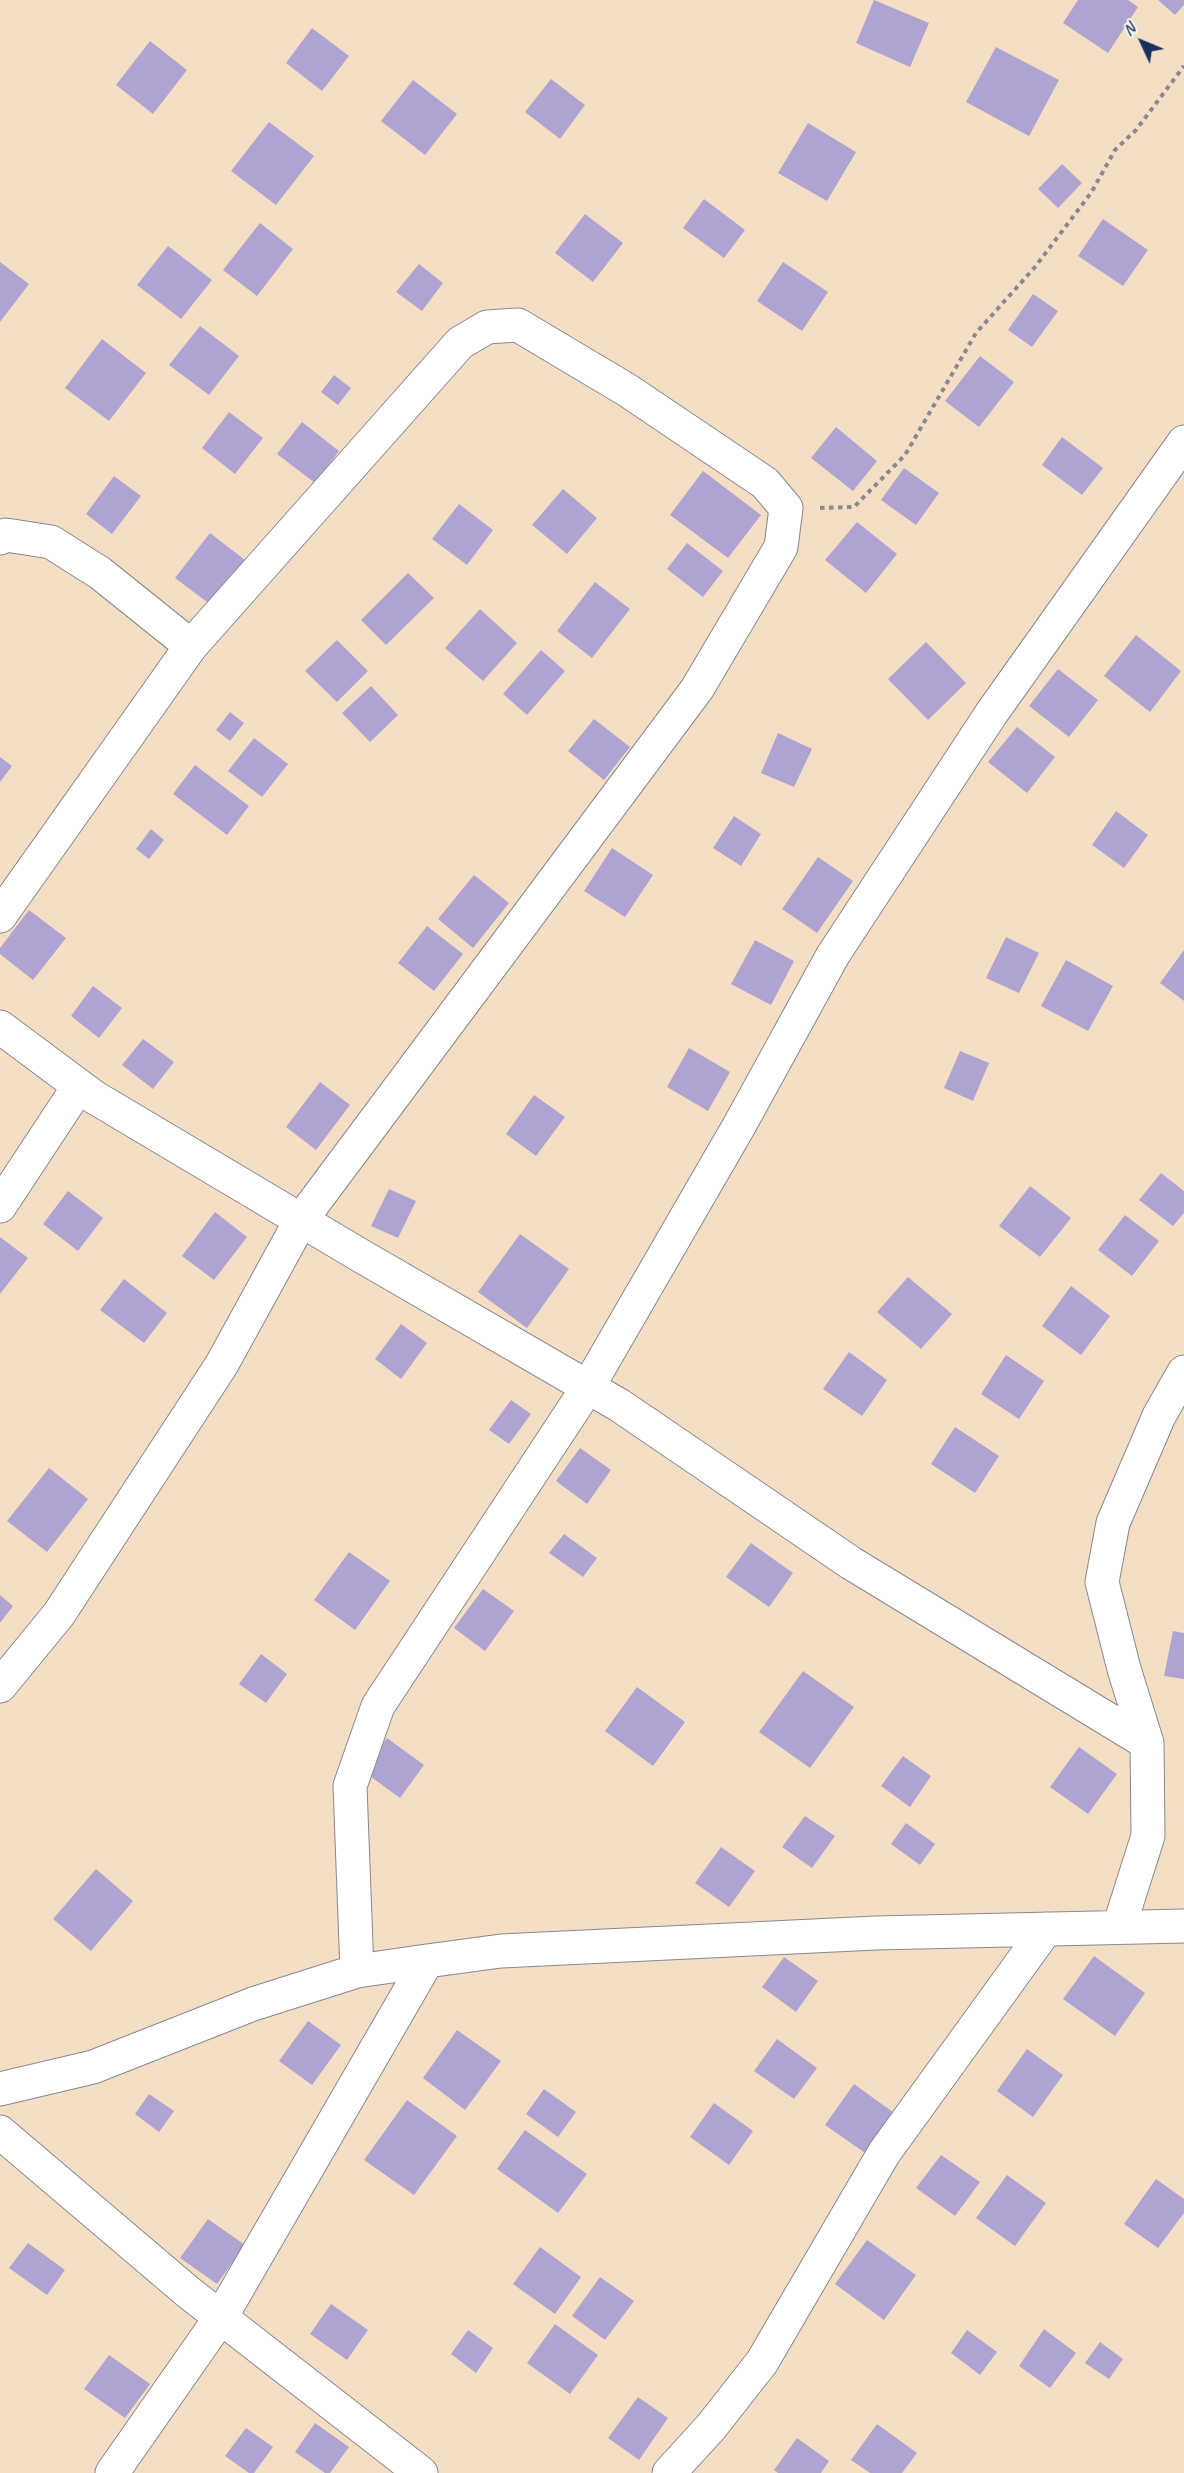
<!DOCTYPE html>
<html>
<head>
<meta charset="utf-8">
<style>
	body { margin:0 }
	#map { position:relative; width:1184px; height:2473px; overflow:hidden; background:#f4dfc5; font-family:Caveat,sans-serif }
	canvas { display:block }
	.north { position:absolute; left:1112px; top:12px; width:60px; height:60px; -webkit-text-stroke:4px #f6f6f2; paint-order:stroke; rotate:314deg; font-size:16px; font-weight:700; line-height:24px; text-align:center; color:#1b2f5e }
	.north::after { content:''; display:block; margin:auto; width:21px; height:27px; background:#1b2f5e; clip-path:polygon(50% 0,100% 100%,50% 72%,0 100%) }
</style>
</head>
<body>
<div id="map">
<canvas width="1184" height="2473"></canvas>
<div class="north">N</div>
</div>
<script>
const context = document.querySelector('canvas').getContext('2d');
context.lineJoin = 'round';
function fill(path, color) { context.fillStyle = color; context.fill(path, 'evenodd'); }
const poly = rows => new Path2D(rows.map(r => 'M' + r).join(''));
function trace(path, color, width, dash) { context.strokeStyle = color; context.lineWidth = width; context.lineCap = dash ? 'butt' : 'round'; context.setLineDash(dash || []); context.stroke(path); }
fill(poly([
	[874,0,929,23,910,67,856,43],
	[1078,0,1128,0,1138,7,1108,53,1063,23],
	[1158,0,1184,0,1184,5,1175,15],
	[312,28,349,56,322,91,286,63],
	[150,41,187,70,153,114,116,85],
	[996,47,1059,80,1029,136,966,102],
	[551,79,585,105,560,139,525,112],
	[413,80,457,114,425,155,381,121],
	[269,122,314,156,276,205,231,171],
	[808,123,856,152,827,201,778,173],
	[1062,164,1082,183,1058,208,1038,189],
	[704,199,745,230,724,258,683,228],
	[585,214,623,243,593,282,555,253],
	[1103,219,1148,250,1123,286,1078,256],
	[260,223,293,249,257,296,223,270],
	[168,246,212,280,181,319,137,285],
	[0,262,29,284,0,322],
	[783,262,828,292,802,331,757,301],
	[419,264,443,283,422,311,396,292],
	[1033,294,1058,311,1032,347,1008,330],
	[200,326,239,356,209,395,169,365],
	[102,339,146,373,109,421,65,388],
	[980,356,1014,382,979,427,945,401],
	[334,375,351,388,338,405,321,392],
	[229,412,263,438,235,474,202,448],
	[302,422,339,451,315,483,277,454],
	[836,427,877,461,853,491,811,458],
	[1062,437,1103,468,1082,495,1042,465],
	[904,468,939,493,916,525,881,500],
	[703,471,761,515,728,558,670,515],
	[114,476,141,496,112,534,86,514],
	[563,489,597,518,567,554,532,525],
	[459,504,493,530,467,565,432,539],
	[857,522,897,554,866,593,825,560],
	[210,533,245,560,211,605,175,578],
	[687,543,723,571,703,597,667,569],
	[408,573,434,598,386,645,361,620],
	[595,582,630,609,592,658,557,631],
	[480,609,517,643,483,681,445,648],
	[1136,635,1181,671,1150,712,1104,676],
	[337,640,368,671,337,702,305,671],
	[926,642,966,683,928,720,888,679],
	[541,650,565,671,527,715,503,694],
	[1058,669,1098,700,1069,737,1029,706],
	[371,686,398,715,370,742,342,713],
	[230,712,244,723,230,741,216,730],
	[594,719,630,747,604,780,568,751],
	[1017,727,1055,757,1027,793,988,762],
	[778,733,812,749,794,787,761,773],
	[254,738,288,764,262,797,228,771],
	[0,757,12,766,0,782],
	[195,765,249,806,227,835,173,794],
	[1116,811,1148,835,1124,868,1092,845],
	[734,816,761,834,741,866,713,848],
	[151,829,164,840,149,859,136,849],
	[612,848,653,875,625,917,584,891],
	[818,857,853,881,817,933,782,909],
	[474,875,509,903,473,948,438,919],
	[29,910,66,938,33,980,0,954,0,948],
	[427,926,463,954,434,991,398,963],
	[1006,937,1039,953,1019,993,986,978],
	[755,940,794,961,771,1005,731,984],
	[1184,950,1184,1001,1160,983],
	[1066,960,1113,986,1088,1031,1041,1006],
	[93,986,122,1008,99,1038,71,1016],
	[143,1039,174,1062,153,1089,122,1065],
	[689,1048,730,1072,708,1111,667,1087],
	[960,1051,989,1063,973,1101,944,1088],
	[320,1082,350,1105,316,1150,286,1127],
	[534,1095,565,1117,536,1156,506,1134],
	[1161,1173,1184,1191,1184,1213,1173,1226,1139,1200],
	[1030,1186,1071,1218,1040,1257,999,1226],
	[389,1189,416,1201,398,1238,371,1226],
	[68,1191,103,1218,78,1251,43,1224],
	[215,1212,247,1237,214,1280,182,1256],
	[1125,1215,1159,1241,1132,1276,1098,1250],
	[520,1234,569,1269,527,1328,478,1292],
	[0,1237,28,1258,0,1294],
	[908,1277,952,1314,921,1349,877,1312],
	[124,1279,167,1313,144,1343,100,1310],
	[1071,1286,1110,1316,1081,1355,1042,1326],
	[401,1324,427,1343,401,1379,375,1359],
	[849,1352,887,1380,862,1416,823,1389],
	[1006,1355,1044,1381,1019,1419,981,1394],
	[511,1400,531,1414,509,1444,489,1430],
	[955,1427,999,1456,975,1493,931,1464],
	[580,1448,611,1470,587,1504,556,1481],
	[49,1468,88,1499,47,1552,7,1521],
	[564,1534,597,1558,583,1577,549,1553],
	[751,1543,793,1573,769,1607,726,1577],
	[349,1552,390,1581,355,1630,314,1600],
	[483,1589,514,1611,485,1651,454,1628],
	[0,1595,13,1606,0,1623],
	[1173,1631,1184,1633,1184,1679,1164,1676],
	[261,1654,287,1674,266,1703,239,1684],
	[803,1671,854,1707,810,1768,759,1732],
	[637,1687,685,1722,653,1766,605,1731],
	[387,1738,424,1765,400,1798,363,1771],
	[1079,1747,1117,1774,1088,1814,1050,1787],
	[903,1756,931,1776,910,1807,881,1786],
	[805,1816,835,1836,812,1868,782,1847],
	[906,1823,935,1844,920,1865,891,1844],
	[721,1847,755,1871,729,1907,695,1883],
	[96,1869,133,1901,91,1951,53,1919],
	[1094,1956,1145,1993,1115,2036,1063,1999],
	[784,1957,818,1981,796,2012,762,1987],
	[308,2021,341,2045,312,2085,279,2061],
	[457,2030,501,2061,465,2110,423,2078],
	[777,2039,817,2068,794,2099,754,2071],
	[1027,2049,1063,2075,1033,2117,997,2091],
	[854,2084,897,2115,868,2155,825,2125],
	[544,2089,576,2112,558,2137,526,2114],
	[149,2094,174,2111,159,2132,135,2114],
	[407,2100,457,2136,414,2195,364,2160],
	[714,2103,753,2131,729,2165,690,2137],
	[525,2130,587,2174,558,2213,497,2169],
	[941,2155,980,2182,955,2216,916,2188],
	[1007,2175,1046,2203,1015,2246,976,2218],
	[1156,2179,1184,2199,1184,2213,1158,2248,1124,2224],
	[208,2219,245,2245,217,2284,180,2258],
	[867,2240,916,2275,884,2320,835,2284],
	[28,2243,65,2270,47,2295,9,2268],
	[540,2247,581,2277,555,2314,513,2284],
	[600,2277,634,2301,605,2340,572,2316],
	[331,2304,368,2330,347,2360,310,2334],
	[555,2324,598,2355,570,2394,527,2363],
	[1044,2329,1076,2353,1050,2388,1019,2366],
	[468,2330,493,2348,476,2373,451,2354],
	[967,2330,997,2352,980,2375,951,2353],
	[1100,2342,1123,2359,1109,2379,1085,2363],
	[109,2355,150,2384,125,2418,84,2389],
	[638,2397,668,2418,639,2460,608,2438],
	[315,2423,349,2447,330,2473,325,2473,295,2452],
	[877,2424,917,2453,902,2473,870,2473,851,2460],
	[246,2428,273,2447,254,2473,249,2473,225,2456],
	[797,2438,829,2461,821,2473,778,2473,774,2470]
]), '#afa4d1');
const street = poly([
	[0,538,6,535,51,542,100,573,191,646],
	[0,916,191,646,460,343,487,327,518,325,627,390,765,483,786,508,781,547,697,689,301,1220,222,1364,59,1614,0,1686],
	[0,1027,94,1097,363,1257,619,1405,851,1563,1147,1743],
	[0,1206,79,1086],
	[1119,1927,1148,1836,1147,1743,1124,1669,1102,1582,1113,1523,1159,1416,1184,1372],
	[357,1971,350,1786,378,1706,588,1387,739,1126,833,955,991,714,1184,442],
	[0,2089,93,2067,253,2004,357,1971,427,1961,501,1951,876,1933,1184,1926],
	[0,2132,188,2292,421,2473],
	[112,2473,221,2317,427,1961],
	[669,2473,711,2427,762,2362,884,2153,1046,1929]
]);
trace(street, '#888792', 35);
trace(poly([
	[820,508,854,507,905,455,976,333,1035,267,1091,193,1115,150,1136,130,1184,66]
]), '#888792', 4, [4.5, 4.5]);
trace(street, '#fff', 33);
</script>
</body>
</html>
